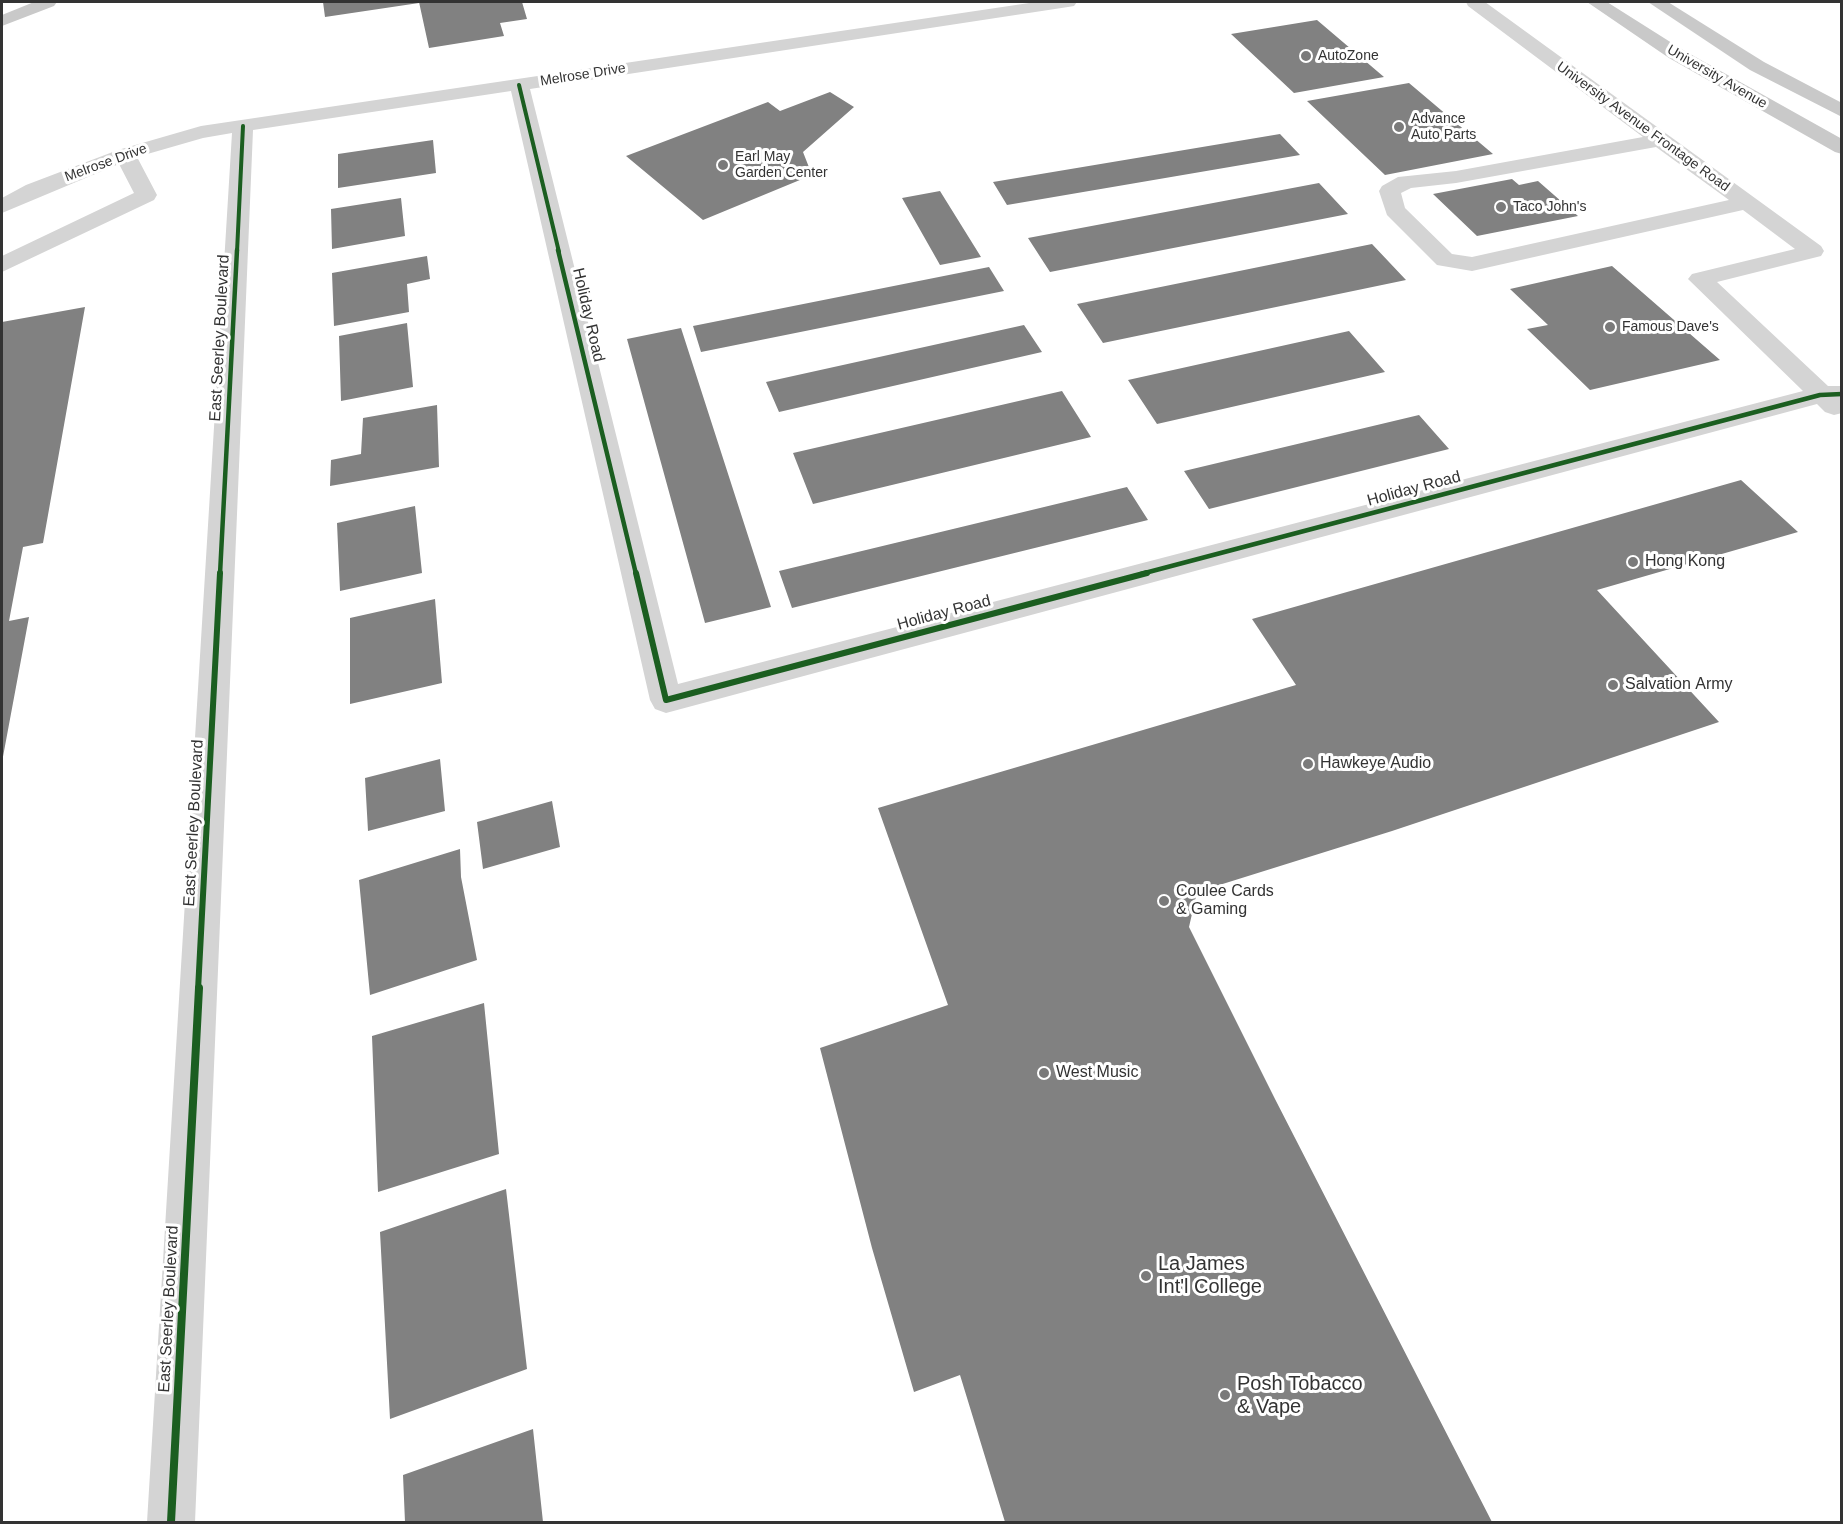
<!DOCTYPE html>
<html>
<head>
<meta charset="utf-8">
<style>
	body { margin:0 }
	#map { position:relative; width:1843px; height:1524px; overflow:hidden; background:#fff; font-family:Helvetica,sans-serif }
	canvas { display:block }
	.frame { position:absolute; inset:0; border:3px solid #333; pointer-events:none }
</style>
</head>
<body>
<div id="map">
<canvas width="1843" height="1524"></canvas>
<div class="frame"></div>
</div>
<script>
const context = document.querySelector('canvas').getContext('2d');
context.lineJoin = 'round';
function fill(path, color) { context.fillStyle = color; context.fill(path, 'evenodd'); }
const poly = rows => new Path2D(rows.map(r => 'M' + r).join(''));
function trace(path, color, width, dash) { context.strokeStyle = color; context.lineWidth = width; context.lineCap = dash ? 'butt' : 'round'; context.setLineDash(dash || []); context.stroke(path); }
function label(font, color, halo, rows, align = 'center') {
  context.font = font + ' Helvetica,sans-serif'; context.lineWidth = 6; context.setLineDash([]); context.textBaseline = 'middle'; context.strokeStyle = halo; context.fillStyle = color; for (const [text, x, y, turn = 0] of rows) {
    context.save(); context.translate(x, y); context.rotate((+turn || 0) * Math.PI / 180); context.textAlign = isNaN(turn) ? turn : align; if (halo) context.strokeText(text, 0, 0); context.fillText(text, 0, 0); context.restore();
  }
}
fill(poly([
	[323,2,419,2,419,3,325,17],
	[419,2,522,2,527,19,500,23,504,36,429,48],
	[1317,20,1384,77,1294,93,1231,34],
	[1409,83,1493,154,1385,175,1307,101],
	[830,92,854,107,803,152,812,175,703,220,626,156,768,102,780,111],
	[1280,134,1300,155,1007,205,993,182],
	[433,140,436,173,338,188,338,154],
	[1512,179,1519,185,1538,181,1578,216,1477,236,1433,194],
	[1319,183,1348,214,1050,272,1028,238],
	[940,191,981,257,940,265,902,198],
	[401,198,405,236,332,249,331,209],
	[1372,244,1406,280,1103,343,1077,304],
	[427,256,430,279,407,284,409,312,334,326,332,273],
	[1612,266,1720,360,1590,390,1527,329,1548,325,1510,289],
	[989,267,1004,291,701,352,693,326],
	[85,307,43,543,23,547,9,621,29,617,2,762,2,322],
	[407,323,413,387,341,401,339,336],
	[1024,325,1042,352,779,412,766,382],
	[681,328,771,607,705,623,627,339],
	[1349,331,1385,372,1157,424,1128,380],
	[1062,391,1091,437,813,504,793,453],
	[437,405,439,467,330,486,331,460,361,454,363,418],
	[1419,415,1449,449,1209,509,1184,471],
	[1741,480,1798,532,1597,590,1719,722,1392,831,1197,892,1189,927,1275,1099,1492,1522,1005,1522,960,1375,914,1392,872,1248,820,1048,948,1005,878,808,1296,685,1252,619],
	[1127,487,1148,520,792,608,779,571],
	[415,506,422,573,340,591,337,523],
	[435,599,442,683,350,704,350,618],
	[440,759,445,811,368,831,365,778],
	[552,801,560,847,483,869,477,822],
	[460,849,461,877,477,960,370,995,359,880],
	[484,1003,499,1154,378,1192,372,1036],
	[506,1189,527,1369,390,1419,380,1232],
	[533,1429,543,1522,405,1522,403,1475]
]), '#818181');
fill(poly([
	[1036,2,1077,2,1074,6,1068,7,530,89,678,684,1803,391,1688,279,1692,274,1795,249,1743,210,1472,271,1437,265,1387,215,1379,191,1382,186,1398,177,1456,171,1643,137,1468,6,1466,2,1485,2,1821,246,1824,251,1821,256,1717,282,1828,386,1842,386,1842,413,1834,415,1825,412,1817,404,666,713,655,709,650,700,511,91,253,130,195,1522,147,1522,232,133,203,138,137,157,157,195,154,200,2,272,2,256,134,193,119,164,2,213,2,198,26,185,118,150,201,126,1036,2],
	[1656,147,1729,200,1472,257,1452,254,1405,208,1401,193,1411,188,1456,183,1656,147]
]), '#d4d4d4');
fill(poly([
	[34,2,57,2,54,6,2,26,2,15,34,2],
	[1587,2,1607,2,1683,50,1842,139,1842,154,1835,152,1669,58,1587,2],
	[1648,2,1668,2,1764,62,1842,103,1842,117,1750,70,1648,2]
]), '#c9c9c9');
trace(poly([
	[519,85,559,252],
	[237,252,243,126]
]), '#1b5e20', 4);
trace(poly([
	[558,250,636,574],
	[220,574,237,250],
	[1141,574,1820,395,1842,394]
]), '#1b5e20', 4.5);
trace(poly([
	[636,573,666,700,1147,573],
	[198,990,220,573]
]), '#1b5e20', 6);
trace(poly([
	[171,1522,199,988]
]), '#1b5e20', 8);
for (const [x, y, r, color] of [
	[1306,56,6,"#7a7a7a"],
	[1399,127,6,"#7a7a7a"],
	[723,165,6,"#7a7a7a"],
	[1501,207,6,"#7a7a7a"],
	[1610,327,6,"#7a7a7a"],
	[1633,562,6,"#7a7a7a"],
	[1613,685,6,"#7a7a7a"],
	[1308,764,6,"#7a7a7a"],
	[1164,901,6,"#7a7a7a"],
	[1044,1073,6,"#7a7a7a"],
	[1146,1276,6,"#7a7a7a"],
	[1225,1395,6,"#7a7a7a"]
]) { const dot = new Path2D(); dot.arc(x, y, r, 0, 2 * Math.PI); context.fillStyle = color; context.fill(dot); trace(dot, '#fff', 2); }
label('14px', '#333', '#fff', [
	["AutoZone",1318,56],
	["Advance",1411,119],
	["Auto Parts",1411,135],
	["Earl May",735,157],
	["Garden Center",735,173],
	["Taco John's",1513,207],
	["Famous Dave's",1622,327]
], 'left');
label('14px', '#333', '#fff', [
	["Melrose Drive",583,75,-9],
	["University Avenue",1717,77,30],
	["University Avenue Frontage Road",1643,127,36],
	["Melrose Drive",106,163,-20]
]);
label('16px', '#333', '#fff', [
	["Holiday Road",588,315,77],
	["East Seerley Boulevard",220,338,-87],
	["Holiday Road",1414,489,-15],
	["Holiday Road",944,613,-15],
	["East Seerley Boulevard",194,823,-87],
	["East Seerley Boulevard",169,1309,-87]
]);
label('16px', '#333', '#fff', [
	["Hong Kong",1645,562],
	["Salvation Army",1625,685],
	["Hawkeye Audio",1320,764],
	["Coulee Cards",1176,892],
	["& Gaming",1176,910],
	["West Music",1056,1073]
], 'left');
label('20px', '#333', '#fff', [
	["La James",1158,1264],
	["Int'l College",1158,1287],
	["Posh Tobacco",1237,1384],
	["& Vape",1237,1407]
], 'left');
</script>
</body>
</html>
